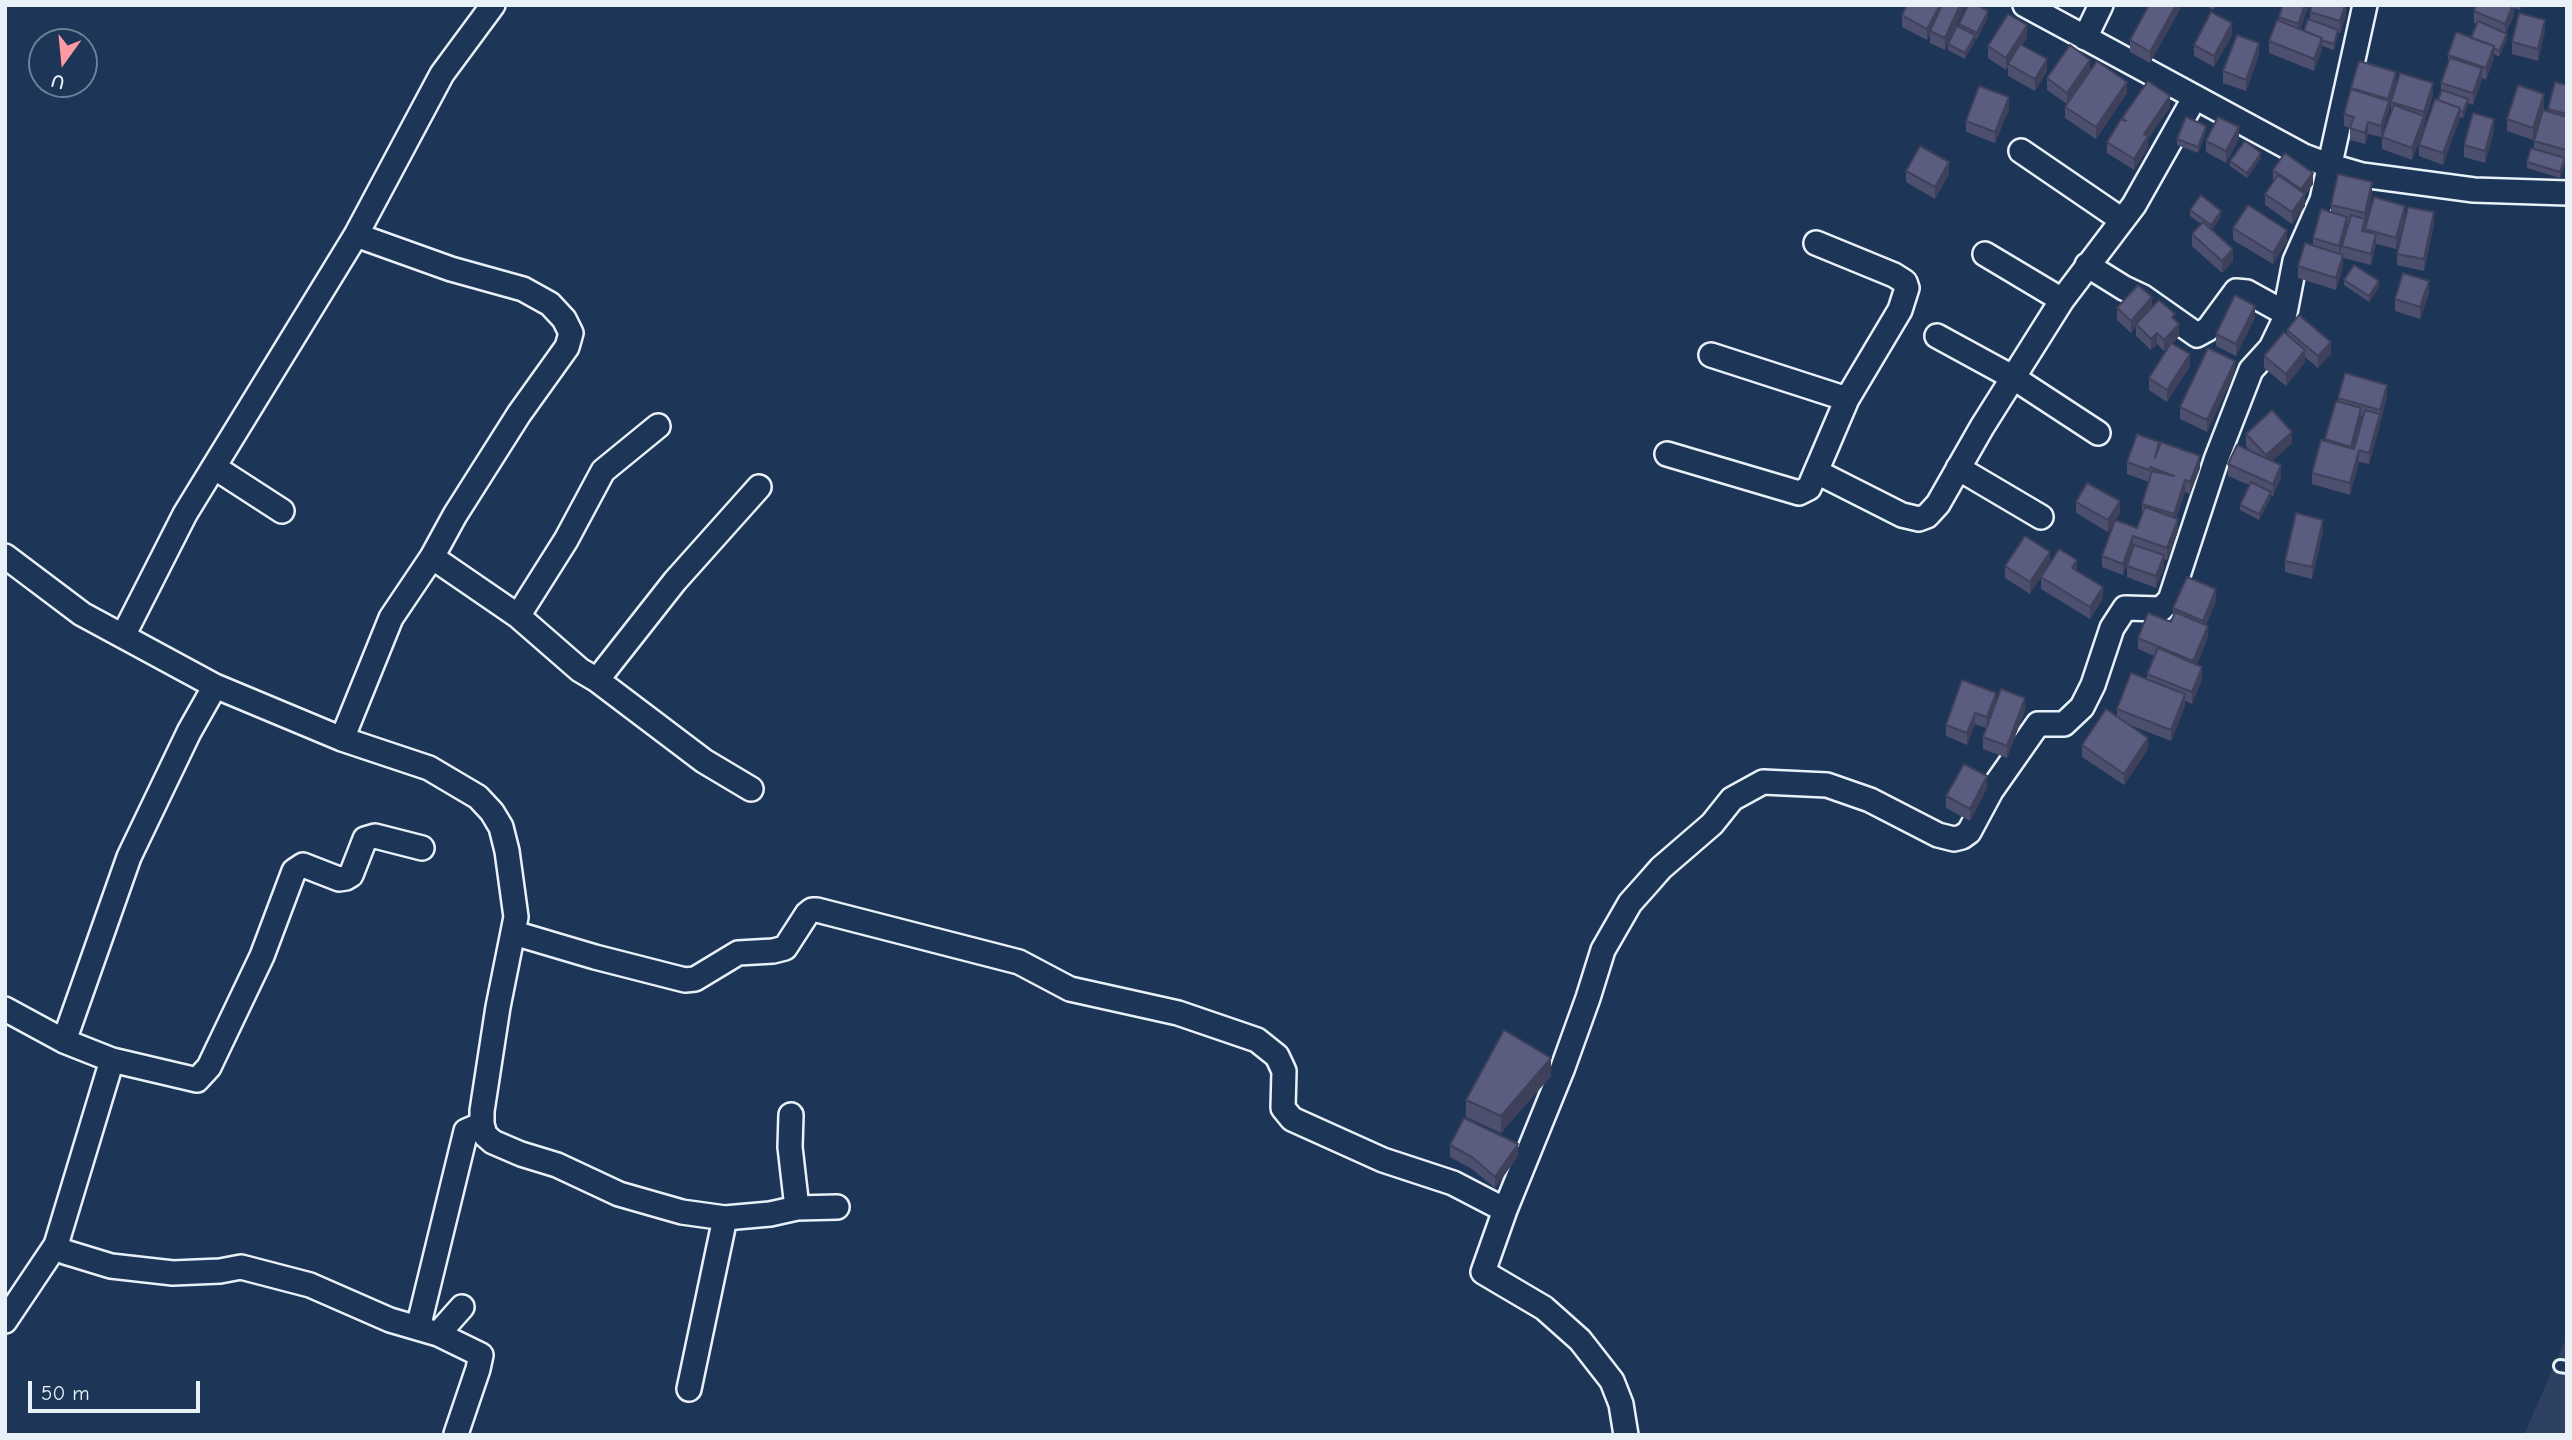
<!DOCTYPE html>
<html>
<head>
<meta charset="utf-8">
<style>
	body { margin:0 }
	#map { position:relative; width:2572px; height:1440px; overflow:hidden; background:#1d3557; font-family:"Comic Neue",sans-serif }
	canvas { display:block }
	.frame { position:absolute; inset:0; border:7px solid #e8f1f8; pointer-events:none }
	.north { position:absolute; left:28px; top:28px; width:70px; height:70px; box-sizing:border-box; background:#1d3557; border:2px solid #6e8097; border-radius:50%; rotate:195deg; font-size:19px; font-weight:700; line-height:28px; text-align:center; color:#e8f1f8 }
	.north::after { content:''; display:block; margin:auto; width:24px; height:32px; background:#ff9aa2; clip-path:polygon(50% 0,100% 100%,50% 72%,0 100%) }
	.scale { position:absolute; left:28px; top:1381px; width:172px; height:32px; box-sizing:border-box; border:4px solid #e8f1f8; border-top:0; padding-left:9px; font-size:21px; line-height:24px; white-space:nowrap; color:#e8f1f8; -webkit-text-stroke:5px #1d3557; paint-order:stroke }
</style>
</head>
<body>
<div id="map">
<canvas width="2572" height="1440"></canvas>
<div class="frame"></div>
<div class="north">U</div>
<div class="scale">50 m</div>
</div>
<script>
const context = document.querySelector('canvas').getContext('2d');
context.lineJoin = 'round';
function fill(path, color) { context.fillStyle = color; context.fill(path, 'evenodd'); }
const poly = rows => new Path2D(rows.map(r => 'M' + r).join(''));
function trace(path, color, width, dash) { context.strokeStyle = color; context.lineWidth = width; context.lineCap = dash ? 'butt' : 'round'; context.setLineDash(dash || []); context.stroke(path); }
fill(poly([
	[2567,1336,2567,1435,2524,1435]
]), '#2f4163');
const lane = poly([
	[2560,1366,2567,1367]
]);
const street = poly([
	[2025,5,2304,156,2328,165,2362,175,2474,190,2567,193],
	[2085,38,2101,5],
	[2021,151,2122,220],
	[1985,254,2062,300],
	[2087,265,2124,288,2143,297,2197,335,2208,329,2236,291,2247,292,2285,313],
	[1937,336,2014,378,2098,433],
	[1711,355,1847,399],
	[1667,454,1799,493,1809,488,1847,399,1900,310,1907,288,1905,282,1894,275,1816,243],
	[214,467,282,511],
	[1958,468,2041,517],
	[1817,472,1902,515,1919,519,1927,516,1938,504,1982,427,2062,300,2134,205,2195,97],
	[5,556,82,614,215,686,342,739,429,768,478,797,492,812,501,827,507,851,516,917,498,1007,482,1111,482,1124,485,1135,493,1142,521,1154,557,1165,619,1194,682,1212,725,1218,770,1214,797,1208,837,1207],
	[432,557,518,616,580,670,597,680,675,581,759,487],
	[518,616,566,540,603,471,658,426],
	[123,636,185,514,356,235,442,74,493,5],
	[597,680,704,761,751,789],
	[342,739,391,618,432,557,455,515,519,414,567,347,571,333,564,319,550,304,523,289,451,269,356,235],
	[514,933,595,957,685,980,695,979,738,953,773,951,785,948,807,914,812,910,817,910,1019,962,1070,989,1178,1013,1257,1040,1277,1056,1284,1071,1283,1108,1292,1119,1383,1160,1453,1183,1505,1210,1483,1272,1544,1308,1580,1340,1612,1381,1621,1404,1626,1435],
	[5,1009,64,1041,112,1060,197,1080,209,1067,262,956,294,871,303,865,339,879,346,878,351,875,365,839,375,836,422,848],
	[64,1041,129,857,189,732,215,686],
	[112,1060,56,1245,65,1252,111,1266,173,1273,220,1271,241,1267,310,1285,390,1320,438,1334,462,1307],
	[791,1115,790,1147,797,1208],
	[1505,1210,1562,1070,1588,998,1603,950,1630,903,1647,884,1661,868,1712,824,1732,799,1763,782,1827,785,1870,800,1938,835,1954,839,1962,837,1969,832,1991,791,2038,724,2064,724,2082,707,2093,685,2112,628,2125,608,2161,609,2170,600,2216,460,2251,370,2271,348,2283,323,2295,261,2322,200,2365,5],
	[5,1321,56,1245],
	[418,1328,466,1131,482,1124],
	[438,1334,481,1355,478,1369,456,1434],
	[689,1389,725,1218]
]);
trace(lane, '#e8f1f8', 16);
trace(street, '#e8f1f8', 28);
trace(lane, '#1d3557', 10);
trace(street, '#1d3557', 23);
fill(poly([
	[1907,5,1964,5,1964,8,1945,50,1930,43,1930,34,1927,40,1902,27,1902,15],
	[2182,5,2150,63,2130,52,2130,40],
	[2205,5,2216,5,2213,10],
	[2283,5,2309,5,2300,29,2304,31,2310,20,2310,12,2346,5,2346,15,2340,33,2338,33,2334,50,2322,46,2322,50,2314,71,2269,53,2269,41,2279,21,2279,17],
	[2476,5,2521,5,2520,10,2514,8,2514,15,2506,33,2507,39,2499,57,2494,54,2494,58,2486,80,2482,78,2473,105,2468,103,2463,118,2460,117,2443,165,2419,156,2419,145,2441,90,2441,83,2448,62,2448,55,2471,38,2477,24,2474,23,2474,11],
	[1988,17,1977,39,1975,38,1975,41,1965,59,1948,50,1948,44,1959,27,1959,24],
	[2545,31,2538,61,2512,54,2512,42],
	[2232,35,2214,67,2194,56,2194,45],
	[2027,37,2022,45,2047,71,2035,91,2008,76,2008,67,2006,70,1988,58,1988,46],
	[2259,55,2246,91,2223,83,2223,71],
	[2359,61,2396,83,2392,99,2433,95,2424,124,2424,128,2412,160,2382,149,2382,137,2391,114,2391,102,2381,137,2368,134,2365,144,2350,140,2350,128,2344,126,2344,114],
	[2090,70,2127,93,2096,139,2065,118,2065,107,2067,104,2047,90,2047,78],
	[2567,85,2567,160,2566,161,2565,161,2560,178,2527,168,2527,162,2534,149,2534,141,2542,113,2533,140,2507,131,2507,119,2544,106,2543,110,2548,112,2548,109],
	[2170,107,2148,139,2148,148,2134,170,2107,153,2107,142,2122,118],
	[2009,109,1995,143,1966,132,1966,121],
	[2206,131,2198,153,2177,145,2177,139],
	[2494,131,2485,163,2464,157,2464,145],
	[2239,139,2226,163,2206,152,2206,141],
	[2261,158,2247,178,2230,166,2230,161],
	[2273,170,2313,184,2305,195,2305,206,2292,224,2265,205,2265,194,2273,182],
	[1906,171,1949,174,1935,199,1906,182],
	[2372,194,2365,228,2405,216,2434,224,2424,271,2397,265,2397,254,2405,220,2396,249,2376,244,2371,265,2343,258,2343,266,2336,290,2298,278,2298,266,2313,245,2313,238,2331,212,2331,205],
	[2190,210,2221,216,2212,230,2233,261,2222,273,2192,246,2192,234,2201,224,2190,216],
	[2233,228,2287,241,2273,264,2233,240],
	[2344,280,2379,287,2369,302,2344,285],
	[2429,293,2420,319,2395,311,2395,299],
	[2117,308,2152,308,2175,320,2179,336,2172,344,2190,366,2167,402,2149,390,2149,378,2168,347,2164,351,2157,344,2151,350,2136,336,2136,326,2131,333,2117,320],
	[2255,317,2236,356,2216,346,2216,334],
	[2287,330,2331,354,2318,368,2305,357,2305,362,2286,386,2264,368,2264,356,2287,334],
	[2235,372,2207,432,2180,419,2180,407],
	[2387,397,2369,464,2359,462,2350,495,2312,484,2312,473,2325,441,2338,402,2338,398],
	[2361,416,2363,417,2354,449,2361,420],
	[2246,434,2292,443,2272,461,2281,477,2273,496,2271,495,2271,497,2259,520,2240,510,2240,505,2249,485,2228,476,2228,464,2252,452,2246,446],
	[2159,446,2200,468,2190,494,2185,492,2176,519,2178,531,2167,560,2164,559,2164,567,2156,588,2127,577,2127,566,2132,551,2123,575,2102,567,2102,556,2114,521,2108,532,2076,513,2076,502,2120,513,2115,520,2137,528,2142,515,2142,504,2149,482,2127,474,2127,462],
	[2323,531,2312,579,2285,572,2285,561],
	[2050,552,2030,594,2005,578,2005,566],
	[2041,577,2103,598,2090,619,2041,589],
	[2216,601,2206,625,2208,637,2197,664,2202,679,2192,704,2185,701,2185,706,2171,741,2130,725,2148,749,2124,785,2082,757,2082,745,2117,717,2117,709,2147,680,2147,674,2154,656,2138,649,2138,638,2171,622,2173,617,2173,608],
	[1996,703,2025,710,2007,758,1983,749,1983,737,1986,728,1975,724,1967,745,1946,736,1946,725],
	[1987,788,1970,821,1946,808,1946,796],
	[1551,1076,1501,1133,1466,1117,1466,1100],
	[1450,1145,1518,1156,1495,1188,1472,1169,1450,1157]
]), '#4d4f6e');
fill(poly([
	[1940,5,1940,17,1930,31,1930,34,1927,40,1927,29],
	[1960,5,1964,5,1964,8,1945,50,1945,38],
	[2176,5,2182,5,2182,6,2150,63,2150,52],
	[2305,5,2309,5,2298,36,2298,24],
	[2345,5,2346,15,2340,33,2340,21],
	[2513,5,2514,15,2505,35,2505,24],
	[1988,11,1988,17,1977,39,1977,33],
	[2545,20,2545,31,2538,61,2538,49],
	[2232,23,2232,35,2214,67,2214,56],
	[2027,25,2027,37,2009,65,2008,64,2006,70,2006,58],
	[2338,30,2338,35,2334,50,2334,44],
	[2507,34,2507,39,2499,57,2499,51],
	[1975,35,1975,41,1965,59,1965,53],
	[2322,38,2322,50,2314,71,2314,59],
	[2259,43,2259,55,2246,91,2246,80],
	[2494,46,2494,58,2486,80,2486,68],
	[2047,59,2047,71,2035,91,2035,79],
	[2090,60,2090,71,2067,104,2067,93],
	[2482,68,2482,80,2473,105,2473,93],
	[2396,72,2396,83,2381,137,2381,126],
	[2127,82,2127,93,2096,139,2096,127],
	[2433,83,2433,95,2424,124,2424,112],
	[2544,94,2544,106,2533,140,2533,128],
	[2170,96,2170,107,2148,139,2148,148,2134,170,2134,159,2144,134],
	[2009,97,2009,109,1995,143,1995,132],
	[2468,99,2468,105,2463,118,2463,112],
	[2460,108,2460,119,2443,165,2443,153],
	[2424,116,2424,128,2412,160,2412,148],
	[2494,119,2494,131,2485,163,2485,151],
	[2368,122,2368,134,2365,144,2365,133],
	[2206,126,2206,131,2198,153,2198,147],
	[2239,127,2239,139,2226,163,2226,151],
	[2261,153,2261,158,2247,178,2247,173],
	[2565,158,2565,164,2560,178,2560,172],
	[1949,162,1949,174,1935,199,1935,187],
	[2313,173,2313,184,2305,195,2305,206,2292,224,2292,212,2301,200,2301,189],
	[2372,182,2372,194,2365,225,2365,213],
	[2405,206,2405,217,2396,249,2396,238],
	[2221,211,2221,216,2211,231,2211,225],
	[2434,212,2434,224,2424,271,2424,259],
	[2347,217,2347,229,2339,257,2339,246],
	[2287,230,2287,241,2273,264,2273,253],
	[2376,234,2376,246,2371,265,2371,254],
	[2233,249,2233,261,2222,273,2222,261],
	[2343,255,2343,266,2336,290,2336,278],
	[2379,281,2379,287,2369,302,2369,296],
	[2429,281,2429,293,2420,319,2420,307],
	[2152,297,2152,309,2136,324,2136,326,2131,333,2131,321],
	[2255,306,2255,317,2236,356,2236,344],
	[2179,324,2179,336,2164,351,2164,340],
	[2157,333,2157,344,2151,350,2151,339],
	[2331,342,2331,354,2318,368,2318,356],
	[2305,350,2305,362,2286,386,2286,374],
	[2190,354,2190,366,2167,402,2167,390],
	[2235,361,2235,372,2207,432,2207,420],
	[2387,385,2387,397,2380,421,2380,410],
	[2361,408,2361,420,2351,458,2351,447],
	[2380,414,2380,426,2369,464,2369,453],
	[2292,432,2292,443,2266,467,2266,455],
	[2359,450,2359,462,2350,495,2350,483],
	[2200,456,2200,468,2190,494,2190,482],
	[2281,465,2281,477,2273,496,2273,484],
	[2185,480,2185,492,2174,526,2174,514],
	[2271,492,2271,497,2259,520,2259,514],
	[2120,501,2120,513,2108,532,2108,520],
	[2178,519,2178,531,2167,560,2167,548],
	[2323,520,2323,531,2312,579,2312,567],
	[2133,536,2133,548,2123,575,2123,564],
	[2050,552,2050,564,2030,594,2030,582],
	[2164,555,2164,567,2156,588,2156,576],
	[2077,560,2077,572,2072,568],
	[2103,587,2103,598,2090,619,2090,607],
	[2216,589,2216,601,2203,632,2203,621],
	[2208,626,2208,637,2193,673,2193,661],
	[2202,667,2202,679,2192,704,2192,692],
	[1996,693,1996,704,1987,729,1987,717],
	[2185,694,2185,706,2171,741,2171,730],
	[2025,698,2025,710,2007,758,2007,746],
	[1975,713,1975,724,1967,745,1967,733],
	[2148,738,2148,749,2124,785,2124,774],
	[1987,776,1987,788,1970,821,1970,809],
	[1551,1058,1551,1076,1501,1133,1501,1116],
	[1518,1144,1518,1156,1495,1188,1495,1177]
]), '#3f405a');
const building = poly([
	[1907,5,1940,5,1927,29,1902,15,1907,5],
	[1942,5,1960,5,1945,38,1930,31,1942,5],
	[1968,5,1977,5,1988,11,1977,33,1959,24,1968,5],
	[2149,5,2176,5,2150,52,2130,40,2149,5],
	[2283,5,2305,5,2298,24,2279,17,2283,5],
	[2312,5,2345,5,2340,21,2310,12,2312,5],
	[2476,5,2513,5,2505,24,2474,11,2476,5],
	[2211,12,2232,23,2214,56,2194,45,2211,12],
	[2519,13,2545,20,2538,49,2512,42,2519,13],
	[2008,14,2027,25,2006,58,1988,46,2008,14],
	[2308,19,2338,30,2334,44,2321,40,2322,38,2304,31,2308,19],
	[2277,20,2322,38,2314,59,2269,41,2277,20],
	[2478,21,2507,34,2499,51,2494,48,2494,46,2471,38,2478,21],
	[1957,26,1975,35,1965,53,1948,44,1957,26],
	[2456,32,2494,46,2486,68,2448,55,2456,32],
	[2237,35,2259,43,2246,80,2223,71,2237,35],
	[2020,44,2047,59,2035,79,2008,64,2020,44],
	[2070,45,2090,60,2067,93,2047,78,2070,45],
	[2450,58,2482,68,2473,93,2441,83,2450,58],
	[2097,61,2127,82,2096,127,2065,107,2097,61],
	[2359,61,2396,72,2388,99,2351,88,2359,61],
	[2400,73,2433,83,2424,112,2391,102,2400,73],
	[2148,81,2170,96,2144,134,2148,136,2134,159,2107,142,2121,119,2126,121,2122,118,2148,81],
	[2555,82,2567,85,2567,114,2548,109,2555,82],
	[2518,85,2544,94,2533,128,2507,119,2518,85],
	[1979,86,2009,97,1995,132,1966,121,1979,86],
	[2351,89,2389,101,2381,126,2368,122,2365,133,2350,128,2354,117,2344,114,2351,89],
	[2442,90,2468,99,2463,112,2460,111,2460,108,2438,100,2442,90],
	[2435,99,2460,108,2443,153,2419,145,2435,99],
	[2394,105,2424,116,2412,148,2382,137,2394,105],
	[2543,110,2567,117,2566,150,2534,141,2543,110],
	[2473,113,2494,119,2485,151,2464,145,2473,113],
	[2186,117,2206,126,2198,147,2177,139,2186,117],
	[2218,117,2239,127,2226,151,2206,141,2218,117],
	[2245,141,2261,153,2247,173,2230,161,2245,141],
	[1920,146,1949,162,1935,187,1906,171,1920,146],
	[2531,148,2565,158,2560,172,2527,162,2531,148],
	[2285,153,2313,173,2301,189,2273,170,2285,153],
	[2338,174,2372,182,2365,213,2331,205,2338,174],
	[2278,175,2305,194,2292,212,2265,194,2278,175],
	[2201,195,2221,211,2211,225,2190,210,2201,195],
	[2374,197,2405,206,2396,238,2365,229,2374,197],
	[2248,205,2287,230,2273,253,2233,228,2248,205],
	[2408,207,2434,212,2424,259,2397,254,2408,207],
	[2321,209,2347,217,2339,246,2313,238,2321,209],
	[2351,215,2365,219,2362,231,2376,234,2371,254,2342,246,2351,215],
	[2203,222,2233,249,2222,261,2192,234,2203,222],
	[2305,243,2343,255,2336,278,2298,266,2305,243],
	[2354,265,2379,281,2369,296,2344,280,2354,265],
	[2403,273,2429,281,2420,307,2395,299,2403,273],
	[2138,285,2152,297,2131,321,2117,308,2138,285],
	[2235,295,2255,306,2236,344,2216,334,2235,295],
	[2159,300,2175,314,2172,317,2179,324,2164,340,2157,333,2151,339,2136,324,2159,300],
	[2299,315,2331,342,2318,356,2287,330,2299,315],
	[2284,332,2305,350,2286,374,2264,356,2284,332],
	[2171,343,2190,354,2167,390,2149,378,2171,343],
	[2208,348,2235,361,2207,420,2180,407,2208,348],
	[2345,373,2387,385,2380,410,2338,398,2345,373],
	[2336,401,2361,408,2351,447,2325,439,2336,401],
	[2272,410,2292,432,2266,455,2246,434,2272,410],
	[2365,410,2380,414,2369,453,2359,450,2350,483,2312,473,2321,440,2354,449,2365,410],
	[2137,434,2159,442,2155,458,2161,442,2200,456,2190,482,2185,480,2174,514,2142,504,2152,471,2174,476,2150,467,2149,470,2127,462,2137,434],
	[2237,445,2281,465,2273,484,2228,464,2237,445],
	[2251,482,2271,492,2259,514,2240,505,2251,482],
	[2087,483,2120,501,2108,520,2076,502,2087,483],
	[2145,507,2178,519,2167,548,2133,536,2123,564,2102,556,2115,520,2137,528,2145,507],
	[2296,513,2323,520,2312,567,2285,561,2296,513],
	[2025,536,2050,552,2030,582,2005,566,2025,536],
	[2134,545,2164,555,2156,576,2127,566,2134,545],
	[2059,549,2077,560,2072,568,2103,587,2090,607,2041,577,2059,549],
	[2187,577,2216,589,2203,621,2173,608,2187,577],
	[2175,612,2208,626,2193,661,2138,638,2148,613,2171,622,2175,612],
	[2158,648,2202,667,2192,692,2147,674,2158,648],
	[2131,673,2185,694,2171,730,2117,709,2131,673],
	[1962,680,1996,693,1987,717,1975,713,1967,733,1946,725,1962,680],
	[2001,689,2025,698,2007,746,1983,737,2001,689],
	[2106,709,2148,738,2124,774,2082,745,2106,709],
	[1964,764,1987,776,1970,809,1946,796,1964,764],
	[1504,1030,1551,1058,1501,1116,1466,1100,1504,1030],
	[1464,1118,1518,1144,1495,1177,1472,1157,1450,1145,1464,1118]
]);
fill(building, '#5a5c80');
trace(building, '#3f405a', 2);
</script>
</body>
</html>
